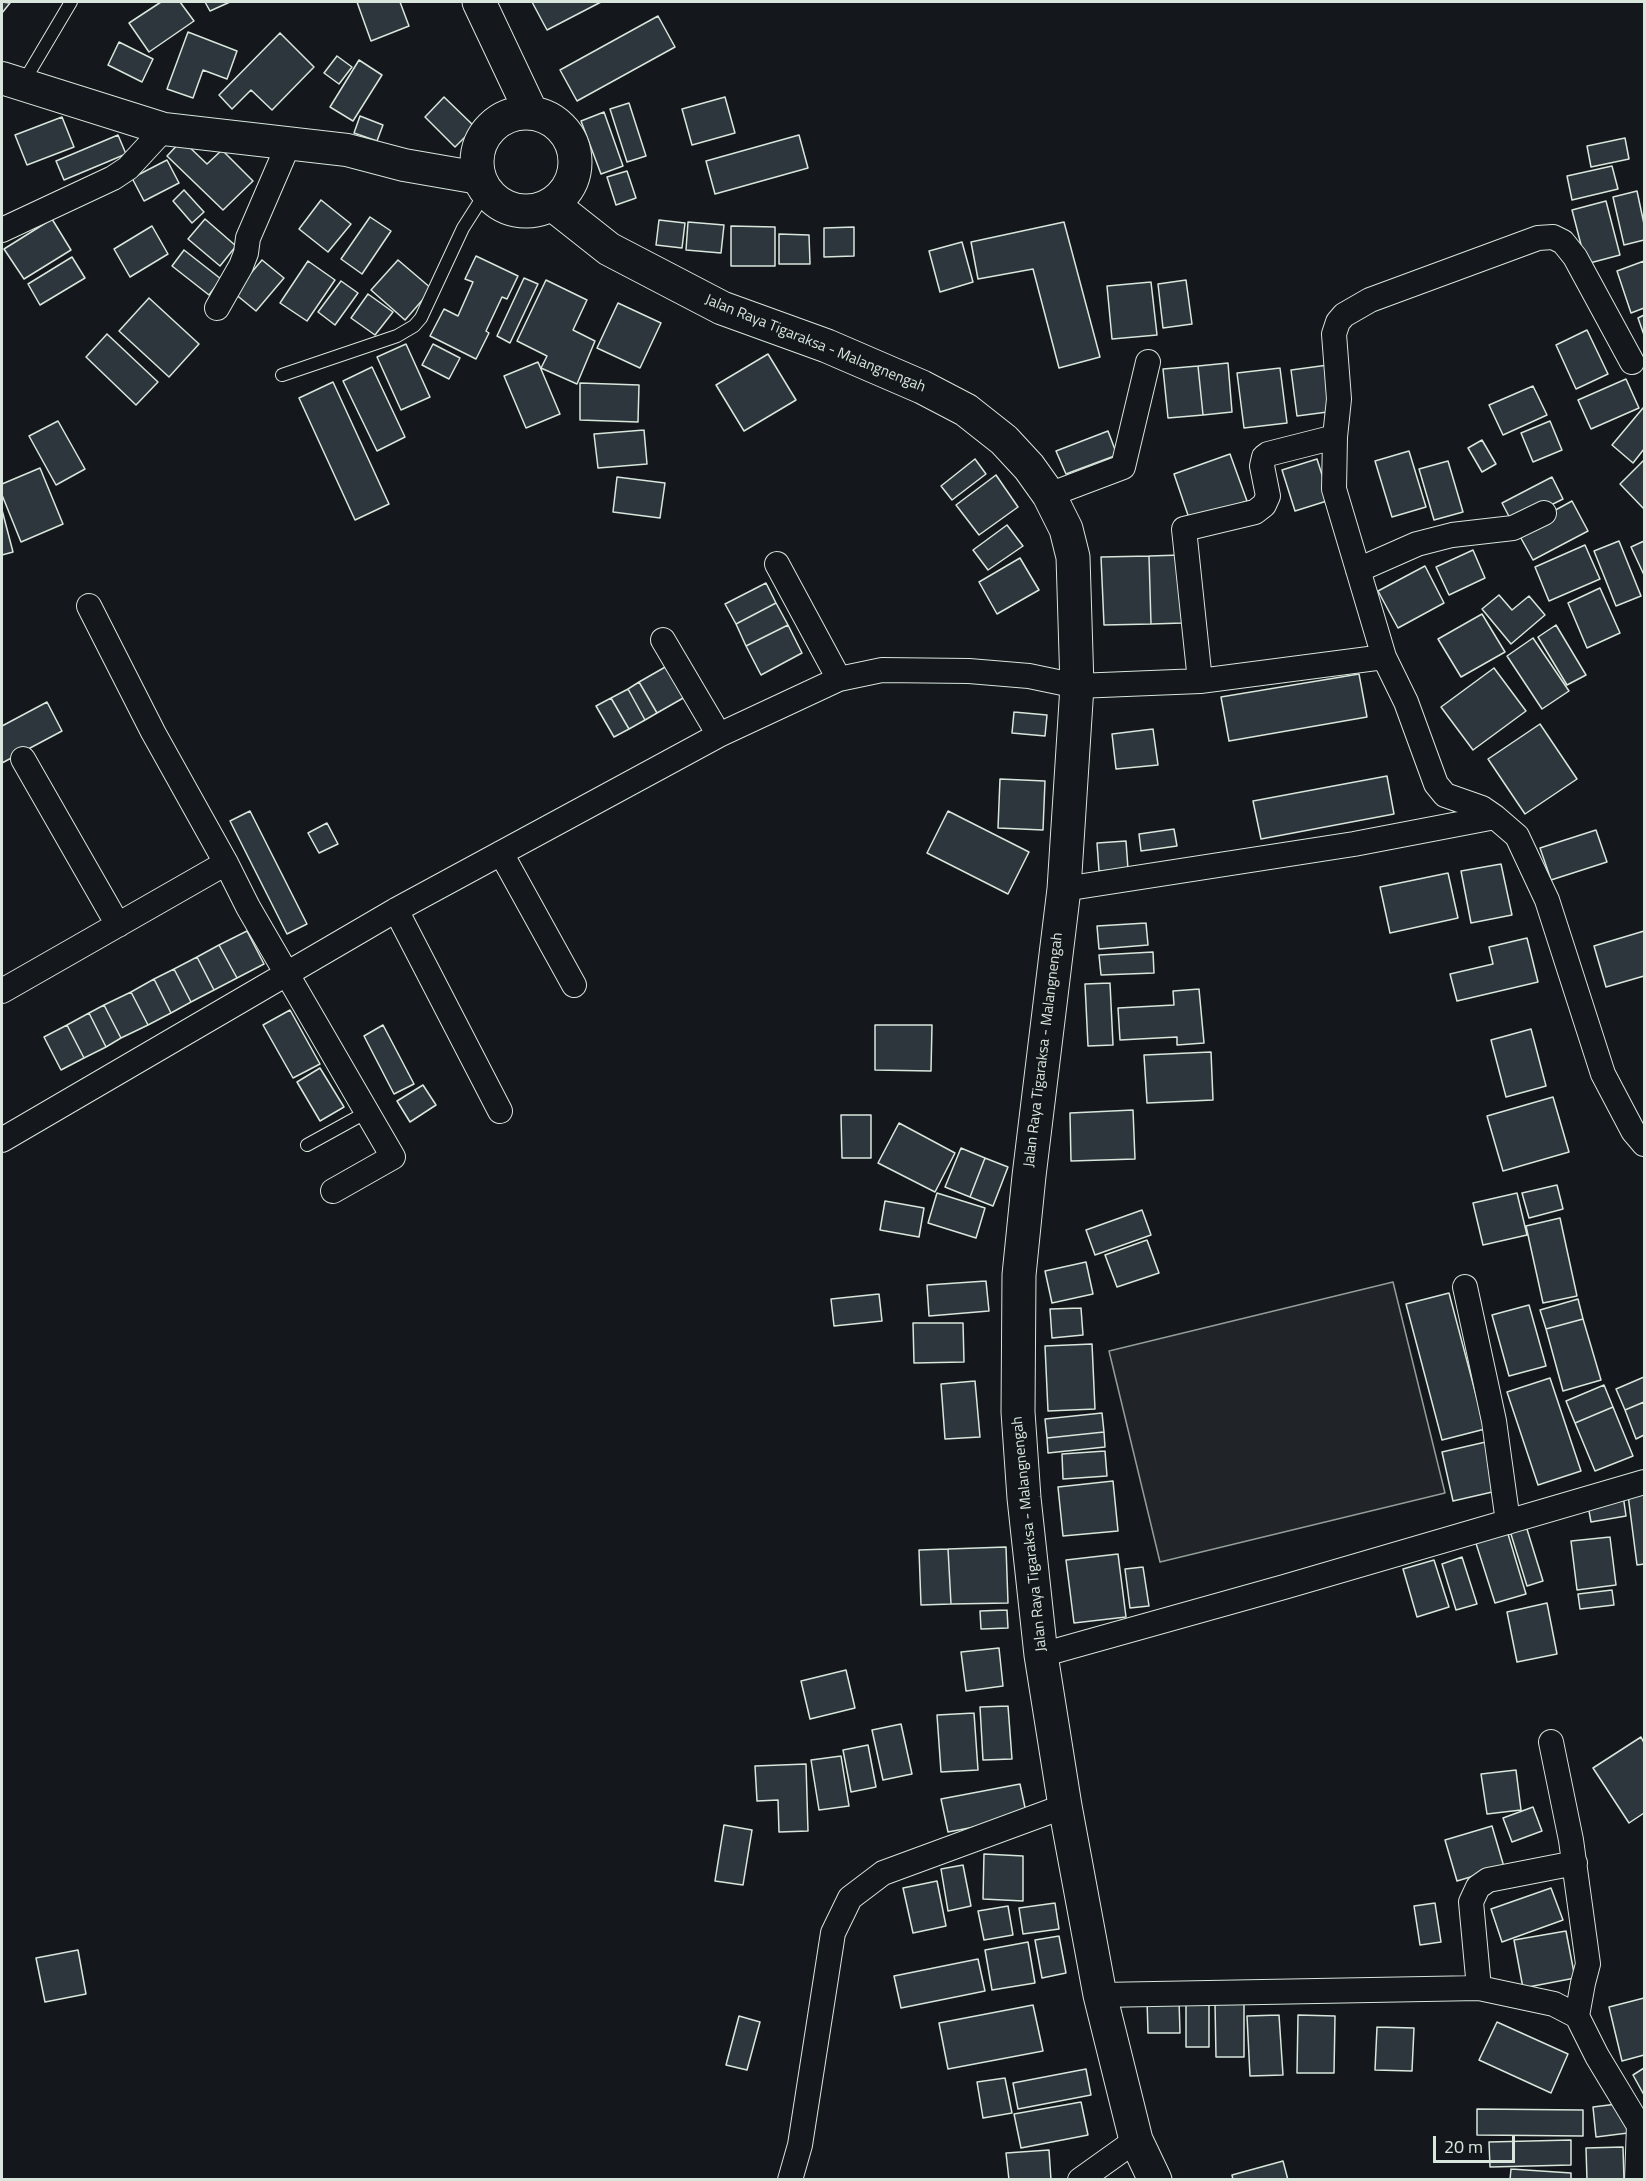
<!DOCTYPE html>
<html>
<head>
<meta charset="utf-8">
<style>
	body { margin:0 }
	#map { position:relative; width:1646px; height:2181px; overflow:hidden; background:#14181c; font-family:"Titillium Web",sans-serif }
	canvas { display:block }
	.frame { position:absolute; inset:0; border:3px solid #d8e6dc; pointer-events:none }
	.scale { position:absolute; left:1433px; top:2136px; width:82px; height:27px; box-sizing:border-box; border:3px solid #d8e6dc; border-top:0; padding-left:8px; font-size:18px; line-height:21px; white-space:nowrap; color:#d8e6dc; -webkit-text-stroke:4px #14181c; paint-order:stroke }
</style>
</head>
<body>
<div id="map">
<canvas width="1646" height="2181"></canvas>
<div class="frame"></div>
<div class="scale">20 m</div>
</div>
<script>
const context = document.querySelector('canvas').getContext('2d');
context.lineJoin = 'round';
function fill(path, color) { context.fillStyle = color; context.fill(path, 'evenodd'); }
const poly = rows => new Path2D(rows.map(r => 'M' + r).join(''));
function trace(path, color, width, dash) { context.strokeStyle = color; context.lineWidth = width; context.lineCap = dash ? 'butt' : 'round'; context.setLineDash(dash || []); context.stroke(path); }
function label(font, color, halo, rows, align = 'center') {
  context.font = font + ' "Titillium Web",sans-serif'; context.lineWidth = 4.5; context.setLineDash([]); context.textBaseline = 'middle'; context.strokeStyle = halo; context.fillStyle = color; for (const [text, x, y, turn = 0] of rows) {
    context.save(); context.translate(x, y); context.rotate((+turn || 0) * Math.PI / 180); context.textAlign = isNaN(turn) ? turn : align; if (halo) context.strokeText(text, 0, 0); context.fillText(text, 0, 0); context.restore();
  }
}
const green = poly([
	[1393,1282,1445,1493,1160,1562,1109,1351,1393,1282]
]);
fill(green, '#202428');
trace(green, '#939e99', 1.5);
const building = poly([
	[2,2,10,3,2,13,2,2],
	[161,2,180,2,194,21,149,52,129,23,161,2],
	[205,2,230,2,210,11,205,2],
	[357,2,400,2,409,26,371,41,357,2],
	[532,2,601,2,547,30,532,2],
	[658,16,675,47,577,101,560,70,658,16],
	[188,32,237,51,227,79,203,70,193,98,167,89,188,32],
	[280,33,314,67,272,110,251,90,232,109,219,95,280,33],
	[119,42,153,59,142,82,108,65,119,42],
	[337,56,352,67,339,84,324,73,337,56],
	[359,60,382,75,353,121,330,107,359,60],
	[444,97,475,127,455,147,425,117,444,97],
	[725,97,735,133,692,145,682,109,725,97],
	[629,103,646,156,627,162,610,109,629,103],
	[604,112,623,166,601,174,581,121,604,112],
	[360,116,383,125,377,141,354,133,360,116],
	[62,117,74,147,27,165,15,135,62,117],
	[118,135,126,154,64,180,56,161,118,135],
	[799,135,808,168,715,194,706,161,799,135],
	[1625,138,1629,159,1591,167,1587,146,1625,138],
	[182,140,207,164,222,150,253,181,223,210,167,156,182,140],
	[167,160,179,183,144,201,132,178,167,160],
	[1612,166,1618,189,1572,200,1567,176,1612,166],
	[627,171,636,198,616,205,607,177,627,171],
	[184,190,204,212,192,223,173,201,184,190],
	[1637,191,1644,224,1644,240,1624,245,1613,197,1637,191],
	[321,200,351,224,328,252,299,229,321,200],
	[1606,201,1620,255,1586,264,1572,210,1606,201],
	[370,217,391,231,362,274,341,259,370,217],
	[52,219,71,250,24,279,4,249,52,219],
	[205,219,236,246,220,266,188,239,205,219],
	[659,220,685,223,682,248,656,245,659,220],
	[688,222,724,225,721,253,686,250,688,222],
	[1064,222,1100,357,1059,368,1033,269,978,279,971,242,1064,222],
	[152,226,168,254,130,277,114,249,152,226],
	[731,226,775,227,775,266,731,266,731,226],
	[854,227,854,256,824,257,824,228,854,227],
	[779,234,809,235,810,264,779,264,779,234],
	[962,242,973,282,940,292,929,251,962,242],
	[184,250,221,279,209,295,172,266,184,250],
	[476,256,518,276,507,299,502,297,486,331,489,333,476,359,430,336,444,309,458,316,473,282,465,279,476,256],
	[72,257,85,278,40,305,28,284,72,257],
	[262,260,284,278,256,311,234,293,262,260],
	[398,260,432,289,405,320,371,290,398,260],
	[308,261,335,280,307,321,280,303,308,261],
	[1644,261,1644,308,1631,313,1617,271,1644,261],
	[524,278,538,284,510,343,497,336,524,278],
	[546,280,587,300,573,330,595,341,577,384,541,368,547,356,517,341,546,280],
	[1186,280,1192,324,1163,328,1158,284,1186,280],
	[341,281,358,293,335,325,318,312,341,281],
	[1151,282,1157,335,1112,339,1107,286,1151,282],
	[368,294,393,312,375,335,351,318,368,294],
	[149,298,199,344,169,377,119,331,149,298],
	[618,303,661,323,640,368,597,348,618,303],
	[1644,315,1644,335,1638,318,1644,315],
	[1587,330,1608,374,1576,389,1556,345,1587,330],
	[107,334,158,382,136,405,86,357,107,334],
	[406,344,430,397,401,410,377,357,406,344],
	[433,344,460,358,449,379,422,365,433,344],
	[768,354,796,400,744,431,716,385,768,354],
	[538,362,560,414,526,428,504,376,538,362],
	[1228,363,1232,412,1203,415,1198,366,1228,363],
	[1328,365,1335,411,1297,416,1291,370,1328,365],
	[1198,366,1203,415,1168,418,1163,369,1198,366],
	[372,367,405,437,377,451,343,381,372,367],
	[1280,368,1287,423,1244,428,1237,373,1280,368],
	[1626,379,1639,408,1591,429,1578,400,1626,379],
	[333,382,389,504,355,520,299,398,333,382],
	[580,383,639,385,638,422,580,420,580,383],
	[1533,386,1547,415,1503,435,1489,405,1533,386],
	[1643,408,1644,409,1644,449,1633,463,1612,445,1643,408],
	[58,421,85,469,56,485,29,436,58,421],
	[1550,421,1562,450,1533,462,1521,433,1550,421],
	[644,430,647,464,598,468,594,434,644,430],
	[1108,431,1117,455,1066,474,1056,451,1108,431],
	[1482,440,1496,464,1482,472,1468,448,1482,440],
	[1409,451,1426,507,1392,517,1375,461,1409,451],
	[1230,454,1247,501,1190,521,1174,474,1230,454],
	[975,459,986,474,952,500,941,486,975,459],
	[1317,459,1330,500,1295,511,1282,470,1317,459],
	[1644,460,1644,509,1620,484,1644,460],
	[1448,461,1463,512,1434,520,1419,469,1448,461],
	[40,468,63,524,21,542,2,495,2,484,40,468],
	[996,475,1018,507,979,535,956,505,996,475],
	[617,477,665,483,660,518,613,512,617,477],
	[1552,477,1563,499,1513,524,1502,503,1552,477],
	[1572,501,1588,531,1533,560,1517,531,1572,501],
	[2,510,13,552,2,555,2,510],
	[1007,525,1023,546,988,570,973,550,1007,525],
	[1619,541,1641,596,1616,606,1594,551,1619,541],
	[1644,541,1644,575,1631,547,1644,541],
	[1585,545,1600,579,1549,601,1535,567,1585,545],
	[1473,550,1485,578,1449,595,1436,567,1473,550],
	[1181,555,1183,623,1151,624,1149,556,1181,555],
	[1149,556,1151,624,1104,625,1101,557,1149,556],
	[1020,558,1039,590,997,614,979,582,1020,558],
	[1425,566,1444,603,1398,628,1378,591,1425,566],
	[766,583,776,603,736,624,725,604,766,583],
	[1600,588,1620,633,1587,648,1568,603,1600,588],
	[1499,595,1512,610,1529,596,1545,615,1511,644,1482,609,1499,595],
	[776,603,788,625,746,646,736,624,776,603],
	[1482,614,1505,652,1461,677,1438,639,1482,614],
	[788,625,802,653,761,675,746,646,788,625],
	[1556,625,1586,675,1567,685,1538,637,1556,625],
	[1533,638,1569,691,1542,709,1507,656,1533,638],
	[667,666,685,697,657,713,639,682,667,666],
	[1494,668,1526,711,1473,750,1441,707,1494,668],
	[1359,674,1367,717,1229,741,1221,697,1359,674],
	[639,682,657,713,645,720,628,689,639,682],
	[628,689,645,720,629,729,611,698,628,689],
	[611,698,629,729,614,737,596,706,611,698],
	[47,702,62,731,2,763,2,726,47,702],
	[1014,712,1047,715,1045,736,1012,733,1014,712],
	[1540,724,1577,779,1525,814,1488,759,1540,724],
	[1153,729,1158,765,1116,769,1112,734,1153,729],
	[1387,776,1394,814,1261,839,1253,801,1387,776],
	[1000,779,1045,781,1043,830,998,828,1000,779],
	[250,811,307,924,287,934,230,821,250,811],
	[948,811,1029,852,1008,894,927,853,948,811],
	[327,823,338,844,319,853,308,833,327,823],
	[1174,829,1177,846,1141,851,1139,834,1174,829],
	[1596,830,1607,862,1551,880,1540,848,1596,830],
	[1126,841,1128,869,1099,871,1097,843,1126,841],
	[1501,864,1512,915,1471,923,1461,871,1501,864],
	[1448,873,1458,918,1390,933,1380,887,1448,873],
	[1146,923,1148,945,1099,949,1097,926,1146,923],
	[247,931,264,964,237,978,219,945,247,931],
	[1644,931,1644,976,1606,987,1594,946,1644,931],
	[1527,938,1538,982,1457,1001,1450,974,1493,964,1489,947,1527,938],
	[219,945,237,978,214,990,197,957,219,945],
	[1153,952,1154,973,1101,975,1099,955,1153,952],
	[197,957,214,990,191,1002,174,969,197,957],
	[174,969,191,1002,171,1013,154,979,174,969],
	[154,979,171,1013,148,1025,131,992,154,979],
	[1110,983,1113,1045,1088,1046,1085,984,1110,983],
	[1199,989,1204,1043,1177,1045,1177,1037,1120,1040,1118,1008,1174,1005,1173,991,1199,989],
	[131,992,148,1025,121,1038,104,1005,131,992],
	[104,1005,121,1038,106,1047,89,1013,104,1005],
	[290,1010,320,1064,293,1078,263,1025,290,1010],
	[89,1013,106,1047,84,1058,67,1025,89,1013],
	[67,1025,84,1058,61,1070,44,1037,67,1025],
	[383,1025,414,1084,394,1094,364,1036,383,1025],
	[875,1025,932,1025,931,1071,875,1070,875,1025],
	[1531,1029,1546,1086,1506,1097,1491,1040,1531,1029],
	[1211,1052,1213,1100,1147,1103,1144,1055,1211,1052],
	[320,1068,344,1107,320,1121,297,1082,320,1068],
	[423,1085,436,1105,410,1122,397,1101,423,1085],
	[1553,1097,1569,1152,1503,1171,1487,1116,1553,1097],
	[1133,1110,1135,1159,1071,1161,1070,1113,1133,1110],
	[841,1115,871,1115,871,1158,842,1158,841,1115],
	[899,1123,955,1153,935,1192,878,1163,899,1123],
	[961,1148,985,1158,970,1197,945,1187,961,1148],
	[985,1158,1008,1167,993,1206,970,1197,985,1158],
	[1557,1185,1563,1209,1529,1218,1522,1193,1557,1185],
	[937,1193,985,1208,976,1238,928,1223,937,1193],
	[1517,1193,1527,1235,1483,1245,1473,1203,1517,1193],
	[885,1201,924,1208,919,1237,880,1230,885,1201],
	[1142,1210,1151,1235,1095,1255,1086,1230,1142,1210],
	[1560,1218,1577,1296,1543,1303,1526,1226,1560,1218],
	[1147,1240,1159,1273,1117,1287,1105,1255,1147,1240],
	[1086,1262,1093,1294,1052,1303,1045,1271,1086,1262],
	[986,1281,989,1311,929,1316,927,1285,986,1281],
	[1449,1293,1485,1429,1442,1440,1406,1304,1449,1293],
	[879,1294,882,1321,834,1326,831,1299,879,1294],
	[1578,1299,1583,1319,1546,1329,1540,1310,1578,1299],
	[1529,1305,1546,1366,1509,1376,1492,1315,1529,1305],
	[1081,1308,1083,1335,1052,1338,1050,1309,1081,1308],
	[1583,1319,1601,1380,1563,1391,1546,1329,1583,1319],
	[913,1323,963,1323,964,1362,914,1363,913,1323],
	[1092,1344,1095,1409,1048,1411,1045,1346,1092,1344],
	[1644,1377,1644,1402,1625,1410,1616,1389,1644,1377],
	[1550,1378,1581,1471,1538,1485,1507,1392,1550,1378],
	[975,1381,980,1437,945,1439,941,1384,975,1381],
	[1604,1385,1613,1407,1575,1423,1566,1401,1604,1385],
	[1644,1402,1644,1435,1636,1439,1625,1410,1644,1402],
	[1613,1407,1633,1456,1595,1471,1575,1423,1613,1407],
	[1102,1413,1104,1432,1047,1438,1045,1419,1102,1413],
	[1104,1432,1105,1447,1048,1453,1047,1438,1104,1432],
	[1490,1441,1501,1490,1453,1501,1442,1452,1490,1441],
	[1105,1451,1107,1476,1063,1479,1062,1454,1105,1451],
	[1113,1481,1118,1531,1063,1536,1058,1487,1113,1481],
	[1644,1494,1644,1564,1637,1565,1628,1495,1644,1494],
	[1623,1495,1626,1516,1591,1522,1587,1500,1623,1495],
	[1505,1524,1526,1594,1495,1603,1473,1534,1505,1524],
	[1526,1526,1543,1581,1527,1586,1510,1531,1526,1526],
	[1610,1537,1616,1585,1577,1590,1571,1541,1610,1537],
	[1006,1547,1008,1603,951,1604,948,1549,1006,1547],
	[948,1549,951,1604,921,1605,919,1550,948,1549],
	[1118,1554,1126,1617,1074,1623,1066,1560,1118,1554],
	[1462,1557,1477,1604,1456,1610,1442,1564,1462,1557],
	[1434,1560,1449,1607,1417,1617,1403,1569,1434,1560],
	[1143,1567,1149,1606,1130,1608,1125,1569,1143,1567],
	[1612,1590,1614,1605,1580,1609,1578,1594,1612,1590],
	[1547,1603,1557,1654,1517,1662,1507,1612,1547,1603],
	[1007,1610,1008,1628,981,1629,980,1611,1007,1610],
	[999,1648,1003,1686,966,1691,961,1652,999,1648],
	[846,1670,855,1708,810,1719,801,1681,846,1670],
	[1008,1706,1012,1759,983,1760,980,1707,1008,1706],
	[974,1713,978,1770,941,1772,937,1715,974,1713],
	[901,1724,912,1774,883,1780,872,1730,901,1724],
	[1641,1737,1644,1743,1644,1813,1629,1823,1593,1768,1641,1737],
	[868,1745,876,1787,851,1792,843,1750,868,1745],
	[841,1756,849,1806,819,1810,811,1760,841,1756],
	[806,1764,808,1831,779,1832,778,1800,757,1801,755,1766,806,1764],
	[1516,1770,1521,1810,1487,1814,1481,1774,1516,1770],
	[1020,1784,1027,1817,948,1832,941,1799,1020,1784],
	[1533,1807,1542,1831,1512,1842,1503,1818,1533,1807],
	[724,1825,752,1830,743,1885,715,1881,724,1825],
	[1492,1826,1504,1867,1457,1881,1445,1840,1492,1826],
	[984,1854,1023,1856,1023,1901,983,1899,984,1854],
	[963,1865,971,1906,948,1911,941,1869,963,1865],
	[937,1881,946,1926,913,1933,903,1888,937,1881],
	[1551,1888,1563,1920,1502,1942,1491,1909,1551,1888],
	[1055,1903,1059,1929,1023,1934,1019,1908,1055,1903],
	[1435,1903,1441,1942,1420,1945,1414,1906,1435,1903],
	[1008,1906,1013,1935,984,1940,978,1911,1008,1906],
	[1566,1931,1575,1978,1523,1988,1514,1940,1566,1931],
	[1059,1936,1066,1973,1042,1978,1035,1940,1059,1936],
	[1028,1942,1035,1983,992,1990,985,1950,1028,1942],
	[78,1950,86,1994,45,2002,36,1958,78,1950],
	[978,1959,985,1991,901,2008,894,1976,978,1959],
	[1644,1998,1644,2055,1622,2061,1609,2007,1644,1998],
	[1179,1999,1180,2033,1148,2033,1147,2000,1179,1999],
	[1186,2001,1209,2001,1209,2047,1186,2047,1186,2001],
	[1215,2003,1244,2003,1244,2057,1216,2057,1215,2003],
	[1033,2005,1043,2051,948,2069,939,2023,1033,2005],
	[1279,2015,1283,2075,1250,2076,1247,2016,1279,2015],
	[1298,2015,1335,2016,1334,2073,1297,2073,1298,2015],
	[739,2016,760,2022,747,2070,726,2065,739,2016],
	[1497,2022,1568,2054,1551,2093,1479,2060,1497,2022],
	[1377,2027,1414,2028,1412,2071,1375,2070,1377,2027],
	[1644,2068,1644,2095,1633,2075,1644,2068],
	[1086,2069,1091,2095,1018,2109,1013,2083,1086,2069],
	[1005,2078,1012,2113,983,2118,977,2082,1005,2078],
	[1081,2102,1088,2135,1021,2148,1014,2114,1081,2102],
	[1625,2103,1628,2133,1596,2137,1593,2107,1625,2103],
	[1477,2109,1583,2110,1583,2136,1477,2135,1477,2109],
	[1571,2140,1571,2165,1490,2167,1489,2142,1571,2140],
	[1623,2147,1624,2180,1587,2180,1586,2148,1623,2147],
	[1049,2150,1051,2180,1009,2180,1006,2153,1049,2150],
	[1283,2161,1288,2180,1233,2180,1232,2175,1283,2161],
	[1511,2169,1571,2173,1571,2180,1510,2180,1511,2169]
]);
fill(building, '#2c363c');
trace(building, '#d8e6dc', 1.5);
const service = poly([
	[23,83,71,2],
	[282,375,397,336,414,326,421,318,463,228,486,192],
	[307,1145,367,1112]
]);
const minor = poly([
	[2,230,113,178,128,168,164,129],
	[217,308,241,266,246,253,248,238,289,143],
	[1049,495,1123,467,1148,362],
	[777,564,839,679],
	[1358,570,1417,544,1452,535,1513,528,1544,513],
	[89,606,153,732,226,863,248,907,393,1157,333,1191],
	[663,640,719,735],
	[1384,657,1334,489,1335,437,1339,399,1334,334,1338,322,1344,315,1370,300,1538,238,1553,237,1563,242,1575,257,1632,362],
	[1200,681,1184,529,1255,512,1264,505,1268,496,1262,466,1264,457,1268,454,1335,437],
	[23,759,118,925],
	[501,853,574,985],
	[1064,889,1354,844,1495,817,1517,836,1547,900,1603,1074,1633,1131,1644,1144],
	[396,910,500,1111],
	[2,991,226,863],
	[2,1140,396,910,719,735,839,679,882,670,969,671,1029,676,1077,686,1200,681,1384,657,1406,702,1436,784,1445,795,1482,808,1495,817],
	[1465,1287,1494,1421,1508,1522],
	[1041,1655,1284,1587,1644,1482],
	[1551,1742,1571,1840,1588,1964,1583,1983,1577,2016],
	[1479,1988,1471,1902,1478,1887,1488,1880,1575,1863],
	[1100,1995,1479,1988,1554,2004,1577,2016,1597,2056,1644,2134],
	[790,2180,800,2145,833,1933,850,1898,883,1873,1065,1806],
	[1080,2180,1136,2140],
	[1637,2180,1639,2125]
]);
const tertiary = poly([
	[2,78,164,129,347,150,404,165,479,178]
]);
const primary = poly([
	[479,2,531,112],
	'477 162a49 49 0 1 1 98 0a49 49 0 1 1-98 0Z',
	[552,204,609,249,722,308,827,346,922,387,966,410,1004,440,1029,467,1049,495,1066,529,1073,557,1077,686,1064,889,1029,1176,1019,1275,1018,1412,1024,1498,1041,1655,1065,1806,1100,1995,1136,2140,1155,2180]
]);
trace(service, '#d8e6dc', 14);
trace(minor, '#d8e6dc', 26);
trace(tertiary, '#d8e6dc', 34);
trace(primary, '#d8e6dc', 35);
trace(service, '#14181c', 12);
trace(minor, '#14181c', 24);
trace(tertiary, '#14181c', 32);
trace(primary, '#14181c', 33);
label('15px', '#d8e6dc', '#14181c', [
	["Jalan Raya Tigaraksa - Malangnengah",815,344,22],
	["Jalan Raya Tigaraksa - Malangnengah",1044,1050,-83],
	["Jalan Raya Tigaraksa - Malangnengah",1030,1534,-96]
]);
</script>
</body>
</html>
